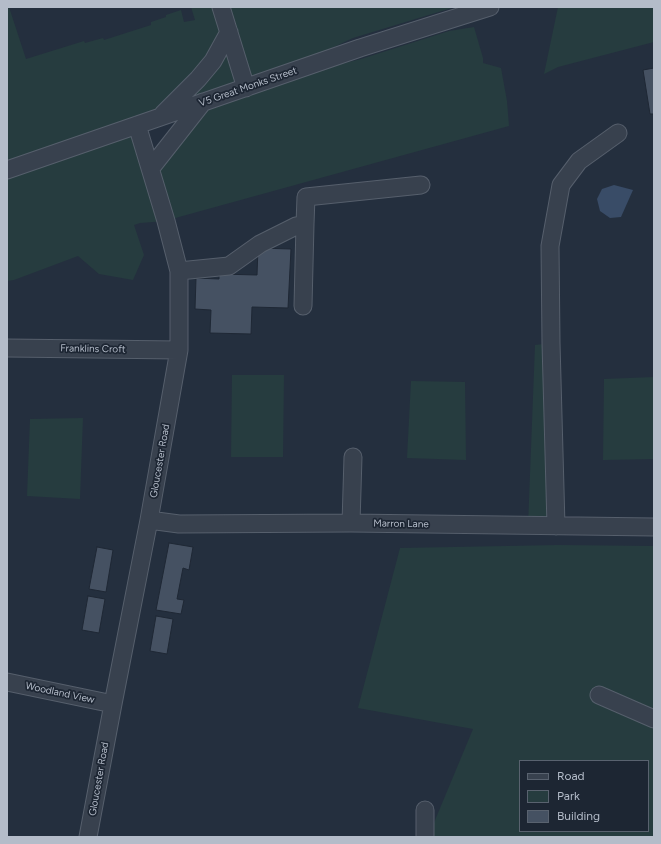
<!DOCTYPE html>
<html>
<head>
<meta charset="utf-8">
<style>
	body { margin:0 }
	#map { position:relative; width:661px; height:844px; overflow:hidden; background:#242f3e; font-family:Figtree,sans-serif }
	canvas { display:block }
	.frame { position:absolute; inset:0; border:8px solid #b4bcc9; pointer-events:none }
	.legend { position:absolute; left:519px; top:760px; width:130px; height:72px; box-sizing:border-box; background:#1d2633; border:1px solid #59626f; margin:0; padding:5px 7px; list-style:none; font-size:12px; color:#b4bcc9 }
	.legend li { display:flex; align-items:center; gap:8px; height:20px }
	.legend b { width:20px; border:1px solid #59626f }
</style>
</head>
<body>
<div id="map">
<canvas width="661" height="844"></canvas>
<div class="frame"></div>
<ul class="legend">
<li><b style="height:5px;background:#38414e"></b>Road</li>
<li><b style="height:11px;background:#263c3f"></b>Park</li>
<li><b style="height:11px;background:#455162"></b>Building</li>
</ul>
</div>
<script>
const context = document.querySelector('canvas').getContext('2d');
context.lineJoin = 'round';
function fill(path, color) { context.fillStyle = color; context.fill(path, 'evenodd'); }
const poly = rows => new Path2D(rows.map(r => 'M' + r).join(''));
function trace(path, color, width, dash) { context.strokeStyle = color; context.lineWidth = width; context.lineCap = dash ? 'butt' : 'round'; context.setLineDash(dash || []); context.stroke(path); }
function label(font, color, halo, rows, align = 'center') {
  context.font = font + ' Figtree,sans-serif'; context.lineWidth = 3.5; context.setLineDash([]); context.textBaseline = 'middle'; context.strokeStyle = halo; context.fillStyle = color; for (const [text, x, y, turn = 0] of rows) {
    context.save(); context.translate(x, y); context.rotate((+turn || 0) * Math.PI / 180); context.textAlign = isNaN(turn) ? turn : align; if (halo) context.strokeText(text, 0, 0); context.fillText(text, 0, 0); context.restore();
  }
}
fill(poly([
	[7,7,9,7,26,59,84,41,85,43,103,38,104,40,151,25,151,22,166,17,166,15,181,10,184,22,195,20,191,7,455,7,353,38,249,87,361,59,449,31,474,27,483,58,483,63,501,68,507,101,509,126,179,217,166,221,140,223,134,225,144,255,133,280,99,274,78,256,14,280,7,281],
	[203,103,151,168,137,125],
	[558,7,654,7,654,42,558,67,544,74],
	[551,343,556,526,528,526,535,345],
	[232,375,284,375,283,457,231,457],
	[654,377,654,459,603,460,604,379],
	[411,381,465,382,466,460,407,458],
	[83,418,80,499,27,496,30,419],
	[559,545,654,546,654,837,428,837,473,729,358,708,400,548],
	[520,761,648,761,648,831,520,831]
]), '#263c3f');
fill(poly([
	[614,185,633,190,621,217,610,218,600,211,597,199,602,189]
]), '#394c67');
const building = poly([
	[654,68,654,114,650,114,643,70,654,68],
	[258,248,291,249,288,308,252,307,251,334,210,333,211,310,195,309,196,278,219,279,219,274,257,275,258,248],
	[169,543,193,547,189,570,183,568,177,599,184,600,181,614,156,610,169,543],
	[97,547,113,550,106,592,89,589,97,547],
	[88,596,105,599,99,633,82,630,88,596],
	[156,616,173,619,167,654,150,651,156,616]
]);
fill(building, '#455162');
trace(building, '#1f2835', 1);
const minor = poly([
	[221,7,246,88],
	[163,114,198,79,213,61,229,32],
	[151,168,203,102],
	[7,170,360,48,490,7],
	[305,224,306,197,421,185],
	[179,271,229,266,260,244,296,226,305,224,303,306],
	[7,348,179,350],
	[149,520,179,524,351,523,654,527],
	[351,523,353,457],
	[556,526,551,343,550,246,561,185,579,161,618,133],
	[7,682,113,704],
	[599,695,654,719],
	[425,810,425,837],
	[88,837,113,704,149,520,179,350,179,271,166,221,137,125]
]);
trace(minor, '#565f6c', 19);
trace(minor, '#38414e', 17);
label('10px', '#b4bcc9', '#1d2633', [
	["V5 Great Monks Street",248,87,-19],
	["Franklins Croft",93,349,1],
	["Gloucester Road",160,461,-80],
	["Marron Lane",401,524,1],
	["Woodland View",60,693,12],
	["Gloucester Road",99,779,-80]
]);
</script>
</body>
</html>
